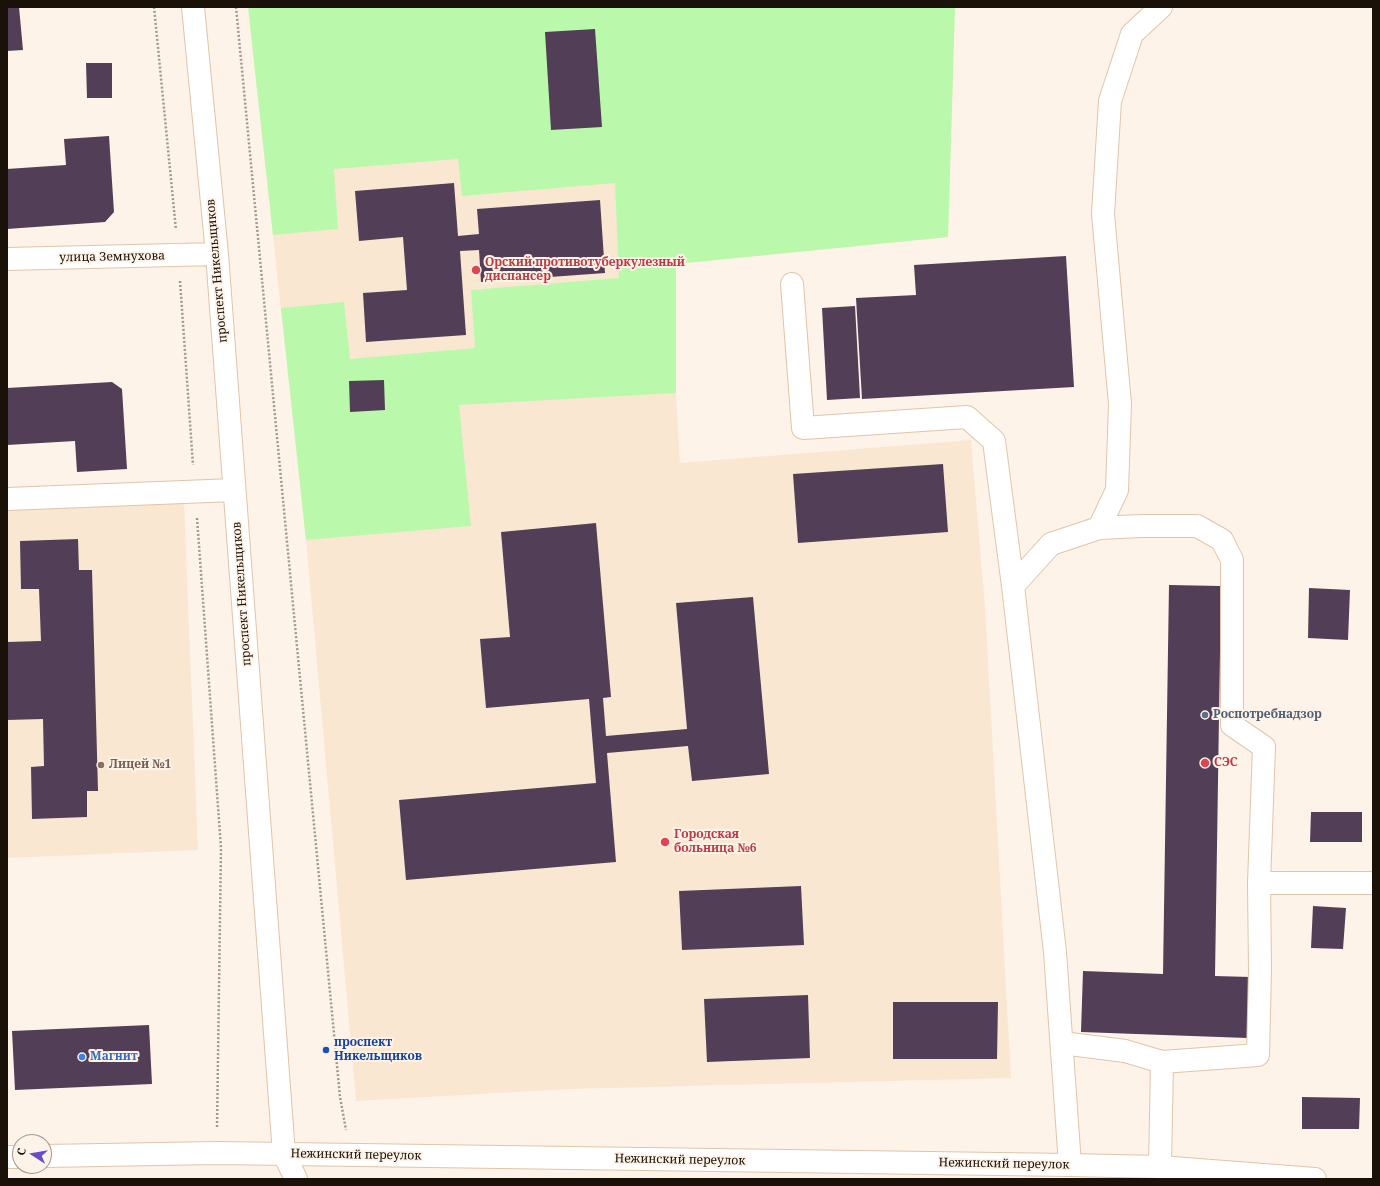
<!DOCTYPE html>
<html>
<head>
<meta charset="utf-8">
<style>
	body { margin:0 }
	#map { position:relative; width:1380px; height:1186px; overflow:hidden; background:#fef3e8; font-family:"Noto Serif",serif }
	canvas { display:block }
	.frame { position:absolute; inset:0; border:8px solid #1a1108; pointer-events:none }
	.north { position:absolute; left:12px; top:1134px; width:40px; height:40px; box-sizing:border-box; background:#fef3e8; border:1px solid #a3998e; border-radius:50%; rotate:282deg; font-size:11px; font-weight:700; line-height:16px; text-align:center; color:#1a1108 }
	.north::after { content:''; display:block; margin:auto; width:14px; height:18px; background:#684dc6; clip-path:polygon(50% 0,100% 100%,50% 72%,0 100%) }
</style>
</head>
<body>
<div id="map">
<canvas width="1380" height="1186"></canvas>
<div class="frame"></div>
<div class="north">С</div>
</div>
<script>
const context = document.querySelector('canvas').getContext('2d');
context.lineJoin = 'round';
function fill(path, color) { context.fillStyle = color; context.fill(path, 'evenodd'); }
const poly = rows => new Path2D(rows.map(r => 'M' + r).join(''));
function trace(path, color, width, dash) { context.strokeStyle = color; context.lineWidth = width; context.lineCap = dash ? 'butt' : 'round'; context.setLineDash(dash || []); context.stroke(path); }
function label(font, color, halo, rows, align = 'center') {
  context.font = font + ' "Noto Serif",serif'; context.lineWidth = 4; context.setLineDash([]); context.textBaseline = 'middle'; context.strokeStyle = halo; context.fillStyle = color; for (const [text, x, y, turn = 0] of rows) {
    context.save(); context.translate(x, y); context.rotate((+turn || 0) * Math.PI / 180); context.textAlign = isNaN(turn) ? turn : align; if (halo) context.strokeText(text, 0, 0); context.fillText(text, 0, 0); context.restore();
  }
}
fill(poly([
	[955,7,948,237,676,264,676,393,680,463,971,440,985,606,1011,1078,572,1089,356,1101,306,540,250,25],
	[184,501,198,850,7,858,7,508]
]), '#fae7d2');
fill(poly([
	[248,7,1086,7,955,8,948,237,676,264,676,393,459,405,471,526,306,540,281,308,344,302,350,359,475,348,471,290,619,278,615,183,462,196,458,159,334,169,338,229,273,235]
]), '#baf9ab');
fill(poly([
	[7,7,19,7,23,50,7,51],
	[595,29,602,127,551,130,545,32],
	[86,63,112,63,112,98,87,98],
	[109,136,114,212,105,222,7,229,7,169,66,165,64,139],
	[454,183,458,236,479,234,477,209,600,200,605,273,481,282,479,250,460,251,466,335,366,342,363,293,407,290,403,237,359,241,355,191],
	[1066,256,1074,387,862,399,856,298,916,295,914,265],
	[855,306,860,398,827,400,822,308],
	[384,380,385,410,350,412,349,381],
	[112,382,122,389,127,469,77,472,75,441,7,445,7,388],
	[943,464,948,532,798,543,793,474],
	[596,523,611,697,603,698,606,736,687,729,676,603,753,597,769,774,692,781,688,746,607,753,616,862,406,880,399,800,596,783,589,699,486,708,480,639,510,637,501,532],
	[78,539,79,570,92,570,98,791,87,791,87,817,32,819,31,767,44,766,43,719,7,720,7,642,41,641,39,589,21,589,20,541],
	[1169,585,1221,586,1215,976,1250,977,1247,1038,1081,1032,1083,971,1163,974],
	[1309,588,1350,590,1348,640,1308,638],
	[1311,812,1362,812,1362,842,1310,842],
	[801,886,804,945,682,950,679,891],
	[1313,906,1346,908,1343,949,1311,948],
	[808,995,810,1058,707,1062,704,999],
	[893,1002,998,1002,997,1059,893,1059],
	[149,1025,152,1084,15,1090,12,1031],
	[1302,1097,1360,1098,1359,1129,1302,1129]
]), '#523e57');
const minor = poly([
	[193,7,217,254,284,1154,296,1179],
	[7,259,217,254],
	[792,284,803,428,967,417,994,441,1013,586,1055,952,1070,1165],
	[7,499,234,490],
	[1099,528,1117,490,1120,404,1103,214,1110,101,1132,34,1161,7],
	[1013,586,1051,544,1099,528,1141,526,1197,526,1222,540,1232,560,1232,725,1264,747,1259,883,1260,969,1258,1055,1162,1062,1125,1051,1062,1043],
	[1259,883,1373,883],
	[44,1156,217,1153,1070,1165,1160,1167,1315,1179],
	[7,1157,20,1157],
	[1160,1167,1162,1062]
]);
trace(minor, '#dfc5a9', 24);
trace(poly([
	[154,7,176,230],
	[236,7,340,1097,346,1130],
	[180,281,193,465],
	[197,518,221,848,217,1128]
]), '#a3998f', 2.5, [2, 2]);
trace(minor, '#fff', 22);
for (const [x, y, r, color] of [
	[476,270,5,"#e0444e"],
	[1205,715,4,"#5c6f8a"],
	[1205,763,5,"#e0444e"],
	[101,765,4,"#8d6e63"],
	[665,842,5,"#e0444e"],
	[326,1050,4,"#1a4fb4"],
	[82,1057,4,"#3f7fe0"]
]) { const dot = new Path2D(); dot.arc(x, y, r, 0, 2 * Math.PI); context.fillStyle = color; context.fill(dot); trace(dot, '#fef3e8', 1.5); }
label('12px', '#1a1108', '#fef3e8', [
	["улица Земнухова",112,257,-1],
	["проспект Никельщиков",217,271,-95],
	["проспект Никельщиков",242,594,-94],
	["Нежинский переулок",356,1155,1],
	["Нежинский переулок",680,1160,1],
	["Нежинский переулок",1004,1164,1]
]);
label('bold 12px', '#be3a42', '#fef3e8', [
	["Орский противотуберкулезный",485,263],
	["диспансер",485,277],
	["СЭС",1214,763],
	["Городская",674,835],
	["больница №6",674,849]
], 'left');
label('bold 12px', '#4e5e75', '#fef3e8', [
	["Роспотребнадзор",1213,715]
], 'left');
label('bold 12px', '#785e54', '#fef3e8', [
	["Лицей №1",109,765]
], 'left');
label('bold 12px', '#164399', '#fef3e8', [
	["проспект",334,1043],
	["Никельщиков",334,1057]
], 'left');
label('bold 12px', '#366cbe', '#fef3e8', [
	["Магнит",90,1057]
], 'left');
</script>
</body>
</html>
